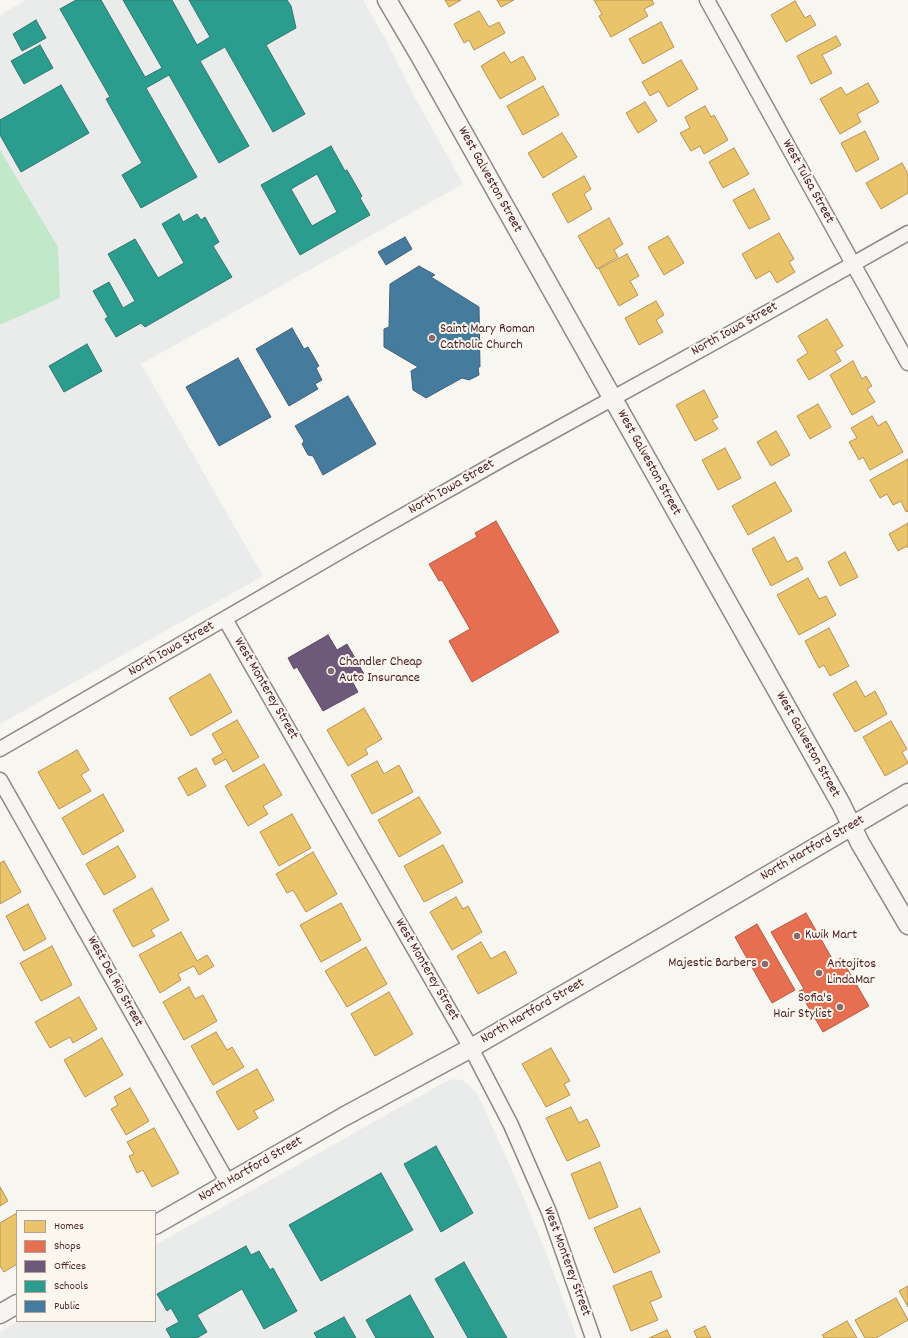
<!DOCTYPE html>
<html>
<head>
<meta charset="utf-8">
<style>
	body { margin:0 }
	#map { position:relative; width:908px; height:1338px; overflow:hidden; background:#f8f6f0; font-family:Dekko,sans-serif }
	canvas { display:block }
	.legend { position:absolute; left:16px; top:1210px; width:140px; height:112px; box-sizing:border-box; background:#fbf7ec; border:1px solid #b4a19f; margin:0; padding:5px 7px; list-style:none; font-size:12px; color:#4a1f2b }
	.legend li { display:flex; align-items:center; gap:8px; height:20px }
	.legend b { width:20px; border:1px solid #b4a19f }
</style>
</head>
<body>
<div id="map">
<canvas width="908" height="1338"></canvas>
<ul class="legend">
<li><b style="height:11px;background:#e9c46a"></b>Homes</li>
<li><b style="height:11px;background:#e76f51"></b>Shops</li>
<li><b style="height:11px;background:#6d597a"></b>Offices</li>
<li><b style="height:11px;background:#2a9d8f"></b>Schools</li>
<li><b style="height:11px;background:#457b9d"></b>Public</li>
</ul>
</div>
<script>
const context = document.querySelector('canvas').getContext('2d');
context.lineJoin = 'round';
function fill(path, color) { context.fillStyle = color; context.fill(path, 'evenodd'); }
const poly = rows => new Path2D(rows.map(r => 'M' + r).join(''));
function trace(path, color, width, dash) { context.strokeStyle = color; context.lineWidth = width; context.lineCap = dash ? 'butt' : 'round'; context.setLineDash(dash || []); context.stroke(path); }
function label(font, color, halo, rows, align = 'center') {
  context.font = font + ' Dekko,sans-serif'; context.lineWidth = 4; context.setLineDash([]); context.textBaseline = 'middle'; context.strokeStyle = halo; context.fillStyle = color; for (const [text, x, y, turn = 0] of rows) {
    context.save(); context.translate(x, y); context.rotate((+turn || 0) * Math.PI / 180); context.textAlign = isNaN(turn) ? turn : align; if (halo) context.strokeText(text, 0, 0); context.fillText(text, 0, 0); context.restore();
  }
}
fill(poly([
	[26,0,363,0,386,40,413,94,463,184,141,364,263,576,0,724,0,15],
	[453,1079,462,1080,470,1086,477,1093,515,1177,547,1255,577,1338,0,1338,0,1332,19,1321,155,1321,155,1245,443,1083]
]), '#eaebeb');
fill(poly([
	[0,150,58,247,60,298,2,324,0,324]
]), '#c2e8ca');
const homes = poly([
	[445,0,461,0,449,7,445,0],
	[497,0,514,0,501,7,497,0],
	[594,0,652,0,654,4,644,9,648,16,611,37,599,16,602,14,594,0],
	[795,1,805,18,810,15,816,25,786,42,771,15,795,1],
	[479,11,489,27,499,22,505,33,474,50,469,40,464,43,454,24,479,11],
	[661,22,674,47,643,64,629,39,661,22],
	[836,36,841,45,822,55,832,73,811,84,797,56,836,36],
	[504,52,511,63,523,56,536,79,500,99,481,66,504,52],
	[681,60,698,89,668,107,659,91,650,96,642,82,681,60],
	[868,83,879,102,857,114,861,122,840,134,820,99,841,87,846,95,868,83],
	[543,86,559,115,523,135,507,106,543,86],
	[645,102,657,121,638,133,626,113,645,102],
	[705,106,711,117,714,115,728,140,704,154,700,146,691,151,680,133,690,128,685,117,705,106],
	[865,131,879,159,856,172,841,143,865,131],
	[562,133,577,157,543,178,528,153,562,133],
	[734,148,749,174,723,188,709,162,734,148],
	[902,163,908,174,908,193,881,209,866,183,902,163],
	[584,176,591,189,584,194,592,209,568,223,552,194,584,176],
	[754,189,770,219,749,229,733,200,754,189],
	[609,218,623,244,614,250,618,257,597,269,578,236,609,218],
	[779,233,794,259,789,262,795,272,777,283,770,271,756,279,742,254,779,233],
	[668,236,684,263,664,275,648,247,668,236],
	[627,254,639,276,630,281,638,295,619,306,599,269,627,254],
	[656,301,664,315,656,320,663,332,639,345,625,318,656,301],
	[827,319,843,346,835,351,841,361,809,380,797,360,808,353,798,336,827,319],
	[853,361,862,379,866,376,872,386,867,389,875,402,852,415,830,375,853,361],
	[704,390,718,417,712,420,718,429,695,441,676,405,704,390],
	[818,404,831,427,810,439,797,416,818,404],
	[872,416,878,426,886,421,903,452,870,470,863,457,859,460,849,442,857,438,851,428,872,416],
	[776,431,790,455,771,466,757,442,776,431],
	[725,448,741,478,718,490,702,460,725,448],
	[908,459,908,511,906,512,901,501,893,505,887,494,880,498,870,480,908,459],
	[775,482,792,511,748,535,732,506,775,482],
	[908,523,908,548,907,546,898,551,889,534,908,523],
	[774,537,787,562,797,557,803,569,771,586,752,549,774,537],
	[845,552,858,577,840,586,828,562,845,552],
	[808,578,819,599,826,596,836,615,799,635,777,595,808,578],
	[829,628,849,666,830,676,824,665,819,668,805,641,829,628],
	[210,674,232,712,191,736,169,698,210,674],
	[856,681,865,697,875,691,887,714,855,732,833,694,856,681],
	[364,708,382,739,365,749,368,754,348,766,327,730,364,708],
	[237,720,259,757,233,772,226,759,215,765,212,759,223,753,212,734,237,720],
	[891,721,907,749,902,752,908,763,885,776,863,737,891,721],
	[77,750,89,770,81,775,91,791,59,809,38,772,77,750],
	[377,761,384,774,399,765,413,792,372,814,351,775,377,761],
	[264,764,282,795,263,806,268,814,248,826,225,786,264,764],
	[196,768,206,786,188,796,178,778,196,768],
	[103,794,124,831,83,855,62,818,103,794],
	[419,797,441,833,399,857,378,820,419,797],
	[292,814,311,848,279,866,260,832,292,814],
	[443,845,463,882,424,902,404,866,443,845],
	[118,846,136,877,104,895,86,864,118,846],
	[313,852,337,894,306,912,293,890,287,893,276,874,313,852],
	[4,861,21,892,0,904,0,863,4,861],
	[152,888,169,920,151,930,155,936,133,947,113,910,152,888],
	[456,897,463,909,468,906,482,932,452,950,430,912,456,897],
	[341,903,361,940,321,962,300,925,341,903],
	[28,904,46,939,24,951,6,916,28,904],
	[181,932,197,961,207,955,214,966,199,975,194,966,178,974,181,980,160,993,139,955,181,932],
	[481,942,491,959,505,951,517,973,478,994,457,956,481,942],
	[52,946,72,985,41,1001,20,963,52,946],
	[366,947,387,984,347,1007,325,971,366,947],
	[189,987,195,999,203,995,217,1021,184,1040,163,1002,189,987],
	[389,992,413,1034,375,1056,351,1014,389,992],
	[79,997,97,1029,73,1043,70,1037,50,1048,35,1022,79,997],
	[216,1032,227,1050,232,1047,244,1067,213,1085,191,1046,216,1032],
	[102,1038,123,1075,85,1097,64,1060,102,1038],
	[551,1048,570,1081,564,1084,570,1095,546,1107,522,1064,551,1048],
	[257,1069,274,1100,254,1111,258,1118,238,1130,216,1092,257,1069],
	[130,1088,149,1121,126,1135,111,1109,118,1105,114,1097,130,1088],
	[571,1107,579,1123,587,1119,600,1146,567,1161,546,1118,571,1107],
	[154,1128,179,1173,152,1187,143,1170,137,1173,129,1156,134,1154,127,1142,154,1128],
	[600,1162,618,1207,589,1219,571,1174,600,1162],
	[0,1187,8,1201,0,1206,0,1187],
	[640,1208,660,1252,614,1273,594,1228,640,1208],
	[17,1213,17,1264,4,1272,0,1266,0,1223,17,1213],
	[651,1271,662,1297,650,1302,658,1320,631,1331,613,1286,651,1271],
	[908,1286,908,1307,899,1291,908,1286],
	[896,1298,908,1320,876,1338,865,1338,855,1320,896,1298],
	[847,1321,857,1338,824,1338,822,1335,847,1321],
	[705,1326,711,1338,697,1338,694,1331,705,1326],
	[667,1330,671,1338,649,1338,667,1330]
]);
fill(homes, '#e9c46a');
trace(homes, '#b99257', 1);
const shops = poly([
	[496,521,559,632,472,682,449,641,470,629,442,580,439,581,429,564,477,537,475,533,496,521],
	[806,913,834,962,841,958,869,1006,823,1032,799,991,804,989,771,932,806,913],
	[757,924,795,990,772,1003,735,937,757,924]
]);
fill(shops, '#e76f51');
trace(shops, '#b85746', 1);
const offices = poly([
	[328,635,337,650,347,644,364,674,352,681,358,692,323,711,297,667,294,669,288,658,328,635]
]);
fill(offices, '#6d597a');
trace(offices, '#624862', 1);
const schools = poly([
	[76,0,101,0,145,77,162,68,123,0,172,0,197,45,210,37,189,0,287,0,291,6,296,28,266,45,305,114,273,132,225,47,200,61,249,146,219,163,169,75,146,88,197,177,141,208,122,175,142,163,106,99,110,97,60,9,76,0],
	[36,20,46,38,22,51,13,34,36,20],
	[40,45,53,68,24,84,11,61,40,45],
	[61,85,89,133,21,172,0,135,0,120,61,85],
	[331,146,345,171,347,170,362,196,360,198,370,215,300,255,261,185,331,146],
	[317,174,337,212,312,226,291,189,317,174],
	[179,214,183,222,197,214,201,220,205,217,219,242,213,246,232,277,145,327,141,323,116,337,105,319,108,317,93,291,109,282,123,308,135,301,108,254,135,239,158,278,184,263,162,224,179,214],
	[87,344,102,371,64,392,49,366,87,344],
	[436,1146,473,1213,441,1232,404,1164,436,1146],
	[381,1173,413,1230,321,1281,289,1225,381,1173],
	[246,1246,251,1255,259,1251,270,1270,273,1268,297,1311,264,1329,242,1289,197,1315,207,1332,197,1338,171,1338,166,1329,179,1322,171,1308,167,1311,157,1294,246,1246],
	[464,1262,507,1338,468,1338,435,1279,464,1262],
	[410,1295,434,1338,376,1338,366,1320,410,1295],
	[344,1317,356,1338,317,1338,314,1333,344,1317]
]);
fill(schools, '#2a9d8f');
trace(schools, '#347771', 1);
const public = poly([
	[405,237,412,249,386,265,378,252,405,237],
	[419,266,435,275,431,277,479,307,480,367,478,367,479,375,469,380,462,378,426,398,413,390,411,371,418,367,384,347,384,329,389,327,390,284,419,266],
	[292,328,304,349,308,347,319,366,316,368,322,380,315,384,318,389,289,406,256,349,292,328],
	[238,358,271,417,219,446,186,387,238,358],
	[348,396,376,444,323,475,313,456,308,455,302,444,304,441,295,426,348,396]
]);
fill(public, '#457b9d');
trace(public, '#465f7b', 1);
const minor = poly([
	[707,0,908,363],
	[225,619,471,1048,511,1125,549,1212,593,1338],
	[0,749,369,535,501,460,731,333,908,233],
	[0,780,228,1183]
]);
const tertiary = poly([
	[387,0,420,56,841,804,860,843,908,925],
	[155,1225,345,1116,471,1048,656,941,908,793],
	[0,1314,17,1304]
]);
trace(minor, '#918787', 17);
trace(tertiary, '#918787', 21);
trace(minor, '#f6f5f1', 14);
trace(tertiary, '#f6f5f1', 18);
for (const [x, y, r, color] of [
	[432,338,4,"#876a70"],
	[331,671,4,"#876a70"],
	[797,936,4,"#876a70"],
	[765,964,4,"#876a70"],
	[819,973,4,"#876a70"],
	[840,1007,4,"#876a70"]
]) { const dot = new Path2D(); dot.arc(x, y, r, 0, 2 * Math.PI); context.fillStyle = color; context.fill(dot); trace(dot, '#fbf7ec', 1.5); }
label('14px', '#4a1f2b', '#fbf7ec', [
	["West Galveston Street",489,180,61],
	["West Tulsa Street",807,182,61],
	["North Iowa Street",735,330,-29],
	["West Galveston Street",648,463,61],
	["North Iowa Street",452,488,-30],
	["North Iowa Street",172,650,-30],
	["West Monterey Street",265,689,60],
	["West Galveston Street",807,745,61],
	["North Hartford Street",813,849,-30],
	["West Monterey Street",426,970,60],
	["West Del Rio Street",114,982,61],
	["North Hartford Street",533,1012,-30],
	["North Hartford Street",251,1170,-30],
	["West Monterey Street",566,1262,70]
]);
label('14px', '#4a1f2b', '#fbf7ec', [
	["Saint Mary Roman",440,330],
	["Catholic Church",440,346],
	["Chandler Cheap",339,663],
	["Auto Insurance",339,679],
	["Kwik Mart",805,936],
	["Majestic Barbers",757,964,"right"],
	["Antojitos",827,965],
	["LindaMar",827,981],
	["Sofia's",832,999,"right"],
	["Hair Stylist",832,1015,"right"]
], 'left');
</script>
</body>
</html>
